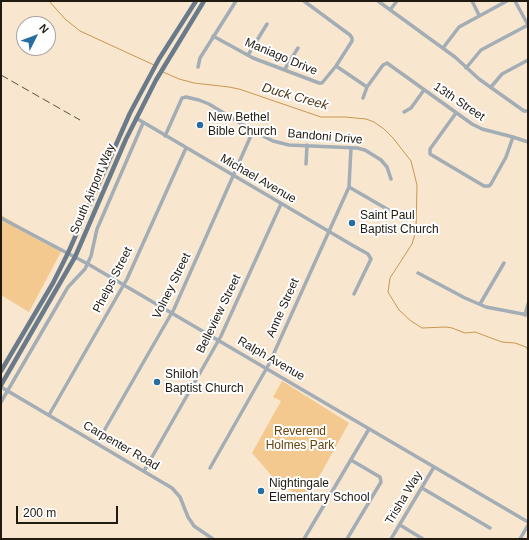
<!DOCTYPE html>
<html>
<head>
<meta charset="utf-8">
<style>
	body { margin:0 }
	#map { position:relative; width:529px; height:540px; overflow:hidden; background:#f9e6ce; font-family:Helvetica,sans-serif }
	canvas { display:block }
	.frame { position:absolute; inset:0; border:2px solid #201a11; pointer-events:none }
	.north { position:absolute; left:16px; top:16px; width:40px; height:40px; box-sizing:border-box; background:#fff; border:1px solid #a6a3a0; border-radius:50%; rotate:48deg; font-size:11px; font-weight:700; line-height:16px; text-align:center; color:#201a11 }
	.north::after { content:''; display:block; margin:auto; width:14px; height:18px; background:#286da2; clip-path:polygon(50% 0,100% 100%,50% 72%,0 100%) }
	.scale { position:absolute; left:16px; top:506px; width:102px; height:18px; box-sizing:border-box; border:2px solid #201a11; border-top:0; padding-left:5px; font-size:12px; line-height:14px; white-space:nowrap; color:#201a11; -webkit-text-stroke:3px #fff; paint-order:stroke }
</style>
</head>
<body>
<div id="map">
<canvas width="529" height="540"></canvas>
<div class="frame"></div>
<div class="north">N</div>
<div class="scale">200 m</div>
</div>
<script>
const context = document.querySelector('canvas').getContext('2d');
context.lineJoin = 'round';
function fill(path, color) { context.fillStyle = color; context.fill(path, 'evenodd'); }
const poly = rows => new Path2D(rows.map(r => 'M' + r).join(''));
function trace(path, color, width, dash) { context.strokeStyle = color; context.lineWidth = width; context.lineCap = dash ? 'butt' : 'round'; context.setLineDash(dash || []); context.stroke(path); }
function label(font, color, halo, rows, align = 'center') {
  context.font = font + ' Helvetica,sans-serif'; context.lineWidth = 4; context.setLineDash([]); context.textBaseline = 'middle'; context.strokeStyle = halo; context.fillStyle = color; for (const [text, x, y, turn = 0] of rows) {
    context.save(); context.translate(x, y); context.rotate((+turn || 0) * Math.PI / 180); context.textAlign = isNaN(turn) ? turn : align; if (halo) context.strokeText(text, 0, 0); context.fillText(text, 0, 0); context.restore();
  }
}
fill(poly([
	[1,215,62,250,29,312,1,295],
	[282,381,349,423,306,500,277,482,252,453,281,401,273,397]
]), '#f4c98f');
trace(poly([
	[49,1,65,19,80,31,154,65],
	[163,72,179,79,194,83,229,87,239,89,321,117,345,117,366,119,374,122,384,129,393,138,411,161,417,185,416,231,412,244,390,278,388,292,399,310,411,321,422,328,446,327,452,328,465,333,475,332,502,342,515,343,526,347,528,351]
]), '#c89750', 1);
trace(poly([
	[378,1,455,57,479,79,524,111,528,111],
	[472,1,479,15],
	[515,1,528,25],
	[390,10,397,1],
	[213,36,253,58,319,83,322,83,336,66,352,41,352,38,350,35,304,1],
	[443,48,459,27,507,1],
	[248,55,267,24],
	[336,66,367,87],
	[198,67,200,58,236,1],
	[466,68,481,50,528,25],
	[285,69,298,48],
	[491,87,502,74,528,60],
	[363,98,367,87,383,65,387,63,472,124,482,129,513,137,528,142],
	[404,112,411,108,424,90],
	[456,113,430,149,430,154,484,186,489,186,491,184,506,157,513,137],
	[136,118,352,245,368,254,371,259,354,294],
	[165,136,182,98,186,97,199,100,209,104,253,131,273,141,289,145,357,148,365,150,381,160,387,167,391,179],
	[306,164,307,145],
	[349,187,399,216,406,217],
	[1,218,88,264,528,522],
	[418,273,465,298,486,307,528,315],
	[480,304,504,263],
	[525,315,528,304],
	[1,387,172,488,180,497,188,517,194,526,213,539],
	[1,402,68,287,85,269,91,256,97,229,143,123],
	[49,415,127,279,186,148],
	[97,443,174,309,253,131],
	[210,468,269,364,349,187,351,148],
	[144,471,221,336,281,204],
	[422,488,490,528],
	[400,525,423,539],
	[304,539,369,429],
	[347,539,381,482,380,477,351,460],
	[391,539,434,467],
	[520,539,528,525]
]), '#a3adb6', 3.5);
trace(poly([
	[1,371,53,283,68,253,130,113,159,59,196,1],
	[1,385,75,257,126,139,156,80,204,1]
]), '#697a8a', 4.5);
trace(poly([
	[1,75,80,120]
]), '#595043', 1, [8, 4]);
for (const [x, y, r, color] of [
	[200,125,4,"#286da2"],
	[352,223,4,"#286da2"],
	[157,382,4,"#286da2"],
	[261,491,4,"#286da2"]
]) { const dot = new Path2D(); dot.arc(x, y, r, 0, 2 * Math.PI); context.fillStyle = color; context.fill(dot); trace(dot, '#fff', 1.5); }
label('12px', '#201a11', '#fff', [
	["Maniago Drive",281,57,23],
	["13th Street",459,102,34],
	["Bandoni Drive",325,137,5],
	["Michael Avenue",258,179,30],
	["South Airport Way",93,189,-67],
	["Phelps Street",113,280,-63],
	["Volney Street",172,286,-64],
	["Anne Street",283,308,-66],
	["Belleview Street",219,314,-64],
	["Ralph Avenue",271,359,30],
	["Carpenter Road",121,446,30],
	["Trisha Way",404,498,-59]
]);
label('12px', '#201a11', '#fff', [
	["New Bethel",208,118],
	["Bible Church",208,132],
	["Saint Paul",360,216],
	["Baptist Church",360,230],
	["Shiloh",165,375],
	["Baptist Church",165,389],
	["Nightingale",269,484],
	["Elementary School",269,498]
], 'left');
label('12px', '#65430a', '#fff', [
	["Reverend",300,432],
	["Holmes Park",300,446]
]);
label('italic 13px', '#4c3718', '#fff', [
	["Duck Creek",295,97,16]
]);
</script>
</body>
</html>
